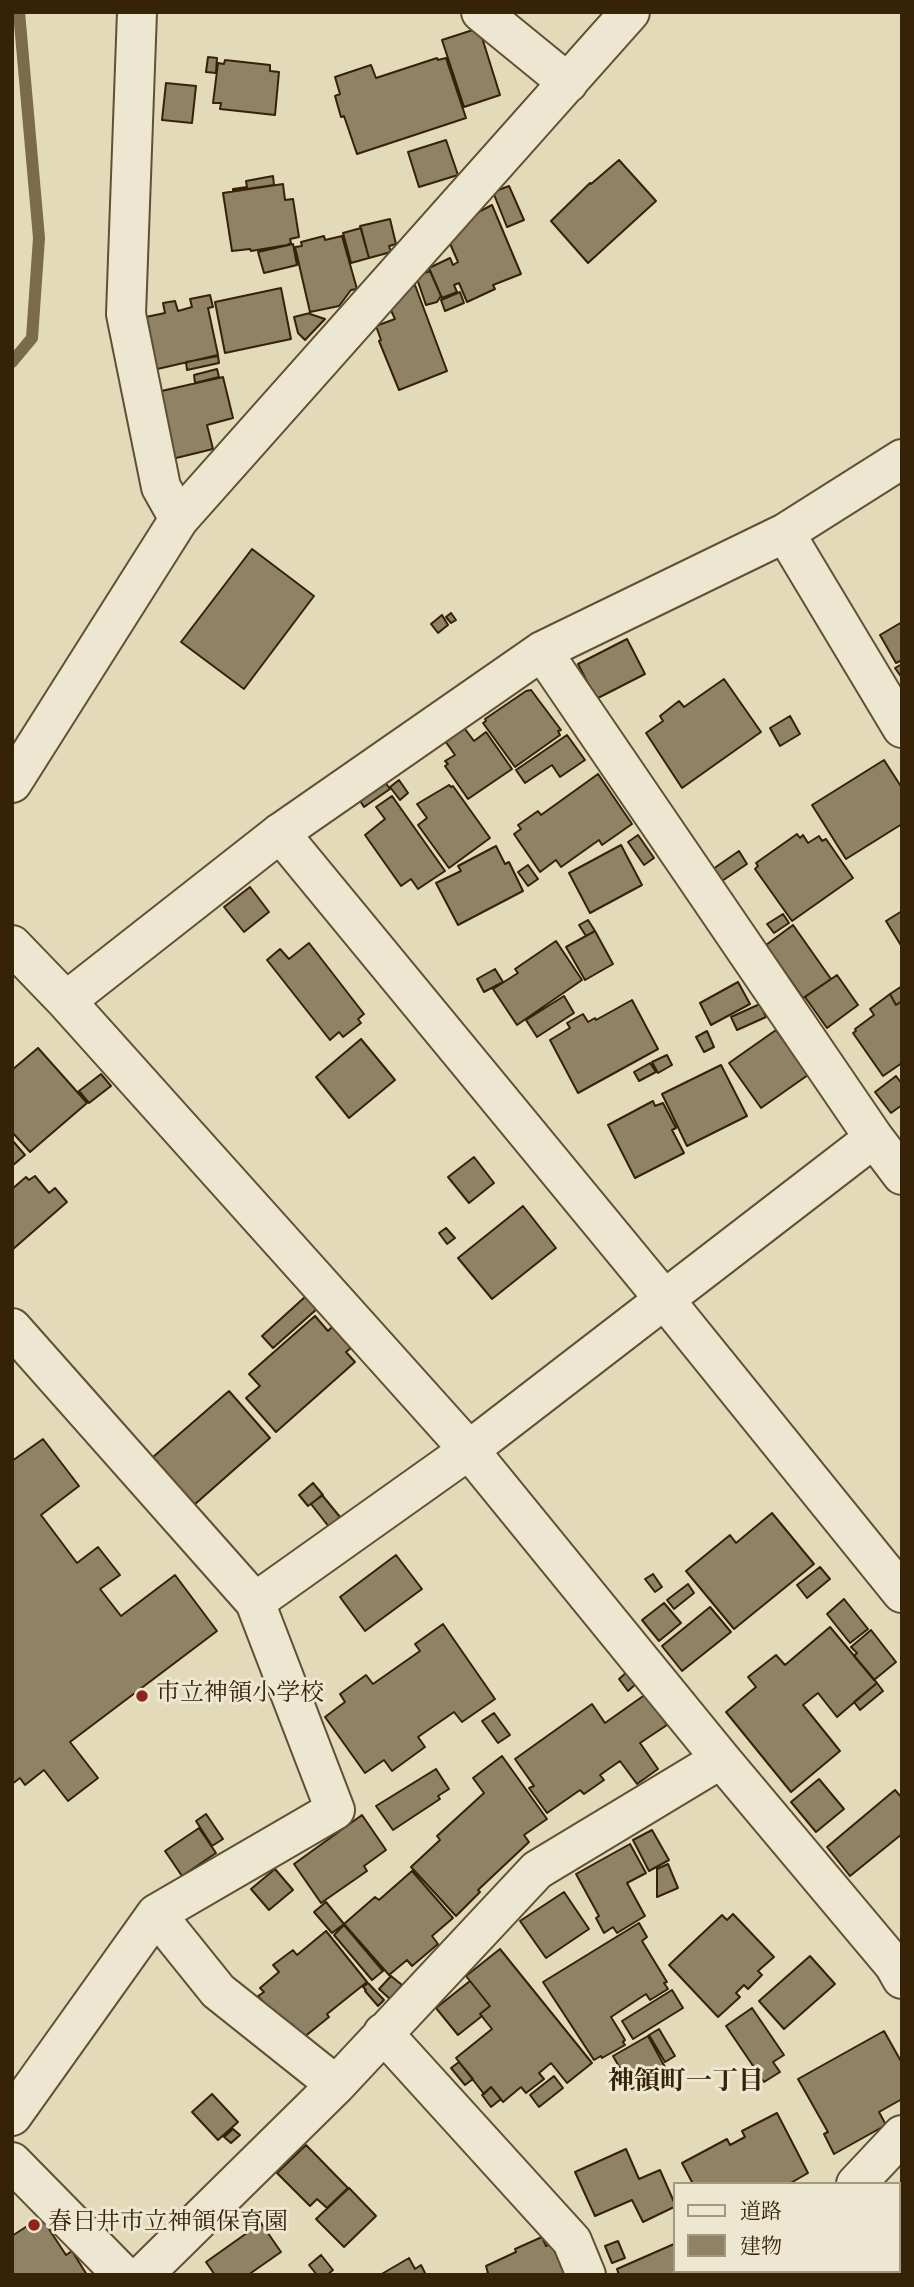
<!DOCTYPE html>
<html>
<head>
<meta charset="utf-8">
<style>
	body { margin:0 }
	#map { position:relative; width:914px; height:2287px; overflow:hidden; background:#e3dab9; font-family:Vollkorn,"Noto Serif JP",serif }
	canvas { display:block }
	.frame { position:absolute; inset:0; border:14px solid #362207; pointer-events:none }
	.legend { position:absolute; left:673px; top:2182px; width:228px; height:91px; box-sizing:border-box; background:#ede7d2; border:2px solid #a49881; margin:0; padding:9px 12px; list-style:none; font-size:21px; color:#362207 }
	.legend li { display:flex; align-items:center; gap:14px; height:35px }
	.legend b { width:35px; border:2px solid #a49881 }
</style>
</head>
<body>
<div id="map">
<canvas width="914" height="2287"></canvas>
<div class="frame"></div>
<ul class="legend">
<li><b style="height:9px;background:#ede7d2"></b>道路</li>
<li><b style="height:19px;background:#908264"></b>建物</li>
</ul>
</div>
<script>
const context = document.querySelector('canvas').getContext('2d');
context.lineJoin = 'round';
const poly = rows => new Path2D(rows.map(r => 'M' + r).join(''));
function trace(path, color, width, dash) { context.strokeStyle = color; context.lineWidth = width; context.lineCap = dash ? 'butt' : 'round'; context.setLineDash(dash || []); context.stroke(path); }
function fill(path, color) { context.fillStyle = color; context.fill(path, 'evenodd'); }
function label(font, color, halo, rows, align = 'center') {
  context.font = font + ' Vollkorn,"Noto Serif JP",serif'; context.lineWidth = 6; context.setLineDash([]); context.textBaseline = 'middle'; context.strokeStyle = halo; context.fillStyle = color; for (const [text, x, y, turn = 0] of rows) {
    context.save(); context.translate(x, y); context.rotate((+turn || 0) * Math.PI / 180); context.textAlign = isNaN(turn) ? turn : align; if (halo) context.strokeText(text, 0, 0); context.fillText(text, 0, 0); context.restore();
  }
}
trace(poly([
	[12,362,32,338,39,238,19,12]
]), '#7a6b4d', 12);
const building = poly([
	[479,28,500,95,464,107,442,40,479,28],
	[208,57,217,58,216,73,206,72,208,57],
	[437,58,438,60,446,58,466,118,357,154,344,116,341,117,335,96,340,94,335,77,371,65,376,78,437,58],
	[225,60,270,65,270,71,279,72,275,115,220,109,221,103,213,103,218,63,224,64,225,60],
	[166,83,196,86,192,123,162,120,166,83],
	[446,140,458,175,419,187,408,152,446,140],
	[619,160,656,201,588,263,551,221,590,183,591,184,619,160],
	[273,176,274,185,233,191,233,189,247,187,246,181,273,176],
	[283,184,285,200,293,199,299,237,290,239,291,243,287,245,251,251,250,249,232,251,223,193,283,184],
	[509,186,524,220,507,227,493,192,509,186],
	[492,205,521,274,493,285,495,289,467,302,459,283,454,285,457,292,442,298,429,268,450,258,453,265,458,262,448,239,465,219,492,205],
	[390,219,396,244,389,246,391,252,369,258,360,226,390,219],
	[361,228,369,258,351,263,343,233,361,228],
	[324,236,325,240,342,236,357,289,351,290,339,306,310,312,295,247,302,246,301,242,324,236],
	[293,244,297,265,264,273,258,252,293,244],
	[430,271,441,296,437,302,426,305,416,276,430,271],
	[409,281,412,286,415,285,447,371,399,390,379,341,381,340,376,326,395,319,389,306,409,281],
	[281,288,291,339,225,353,215,302,281,288],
	[460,292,464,303,445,311,441,300,460,292],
	[210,295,213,307,208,308,218,355,153,370,141,318,165,313,163,303,175,301,178,311,192,307,190,299,210,295],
	[310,313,310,314,325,319,305,340,298,333,294,317,310,313],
	[218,356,219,363,187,370,186,362,218,356],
	[217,369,219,377,195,383,194,375,217,369],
	[223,377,233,418,207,425,213,449,172,459,157,392,223,377],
	[252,549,314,596,244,689,181,642,252,549],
	[451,613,456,620,451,623,446,617,451,613],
	[442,615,448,625,438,633,431,624,442,615],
	[902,622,902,660,896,663,880,635,902,622],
	[627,639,645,674,596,699,578,664,627,639],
	[902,664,902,678,895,668,902,664],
	[724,679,761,732,682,788,646,733,663,721,660,716,679,701,684,707,724,679],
	[531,690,561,730,558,731,560,735,515,767,483,723,486,721,485,719,526,691,531,690],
	[790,716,800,734,780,746,770,728,790,716],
	[462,725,474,741,486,732,512,769,468,799,445,766,448,764,445,761,455,755,443,738,462,725],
	[567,735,585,760,560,777,552,765,525,783,516,770,567,735],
	[884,760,902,788,902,824,846,859,812,805,884,760],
	[598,774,632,824,602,845,599,840,561,867,556,860,540,872,514,834,521,829,518,825,538,811,541,815,598,774],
	[382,778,390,789,364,807,357,796,382,778],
	[399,780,408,793,400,800,390,787,399,780],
	[449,785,451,787,453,786,490,838,449,868,418,825,427,818,417,804,449,785],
	[392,796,445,871,418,889,411,879,401,886,365,835,385,819,376,807,392,796],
	[797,834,800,838,803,835,808,843,819,836,822,841,826,839,853,878,792,921,755,869,758,866,756,863,797,834],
	[638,835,654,858,644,865,628,842,638,835],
	[621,845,642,885,590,913,569,873,621,845],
	[496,846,505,864,509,862,523,891,458,925,436,883,461,871,458,866,496,846],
	[739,851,747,864,722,881,713,869,739,851],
	[528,865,538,879,528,886,518,872,528,865],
	[250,887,269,912,244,932,224,907,250,887],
	[902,911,902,947,886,921,902,911],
	[783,914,789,923,774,933,767,924,783,914],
	[588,920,595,931,586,936,579,925,588,920],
	[793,925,831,979,803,998,766,945,793,925],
	[595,931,613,964,585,980,566,947,595,931],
	[556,941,582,980,517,1025,493,989,518,973,515,969,556,941],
	[309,943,364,1014,358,1019,361,1023,343,1037,339,1032,330,1040,267,960,280,949,289,959,309,943],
	[495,969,503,982,484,992,477,979,495,969],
	[837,975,858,1005,827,1028,805,997,837,975],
	[738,982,750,1004,711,1025,700,1003,738,982],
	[902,986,902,1001,896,1005,890,994,902,986],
	[890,994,896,1005,902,1001,902,1063,883,1076,853,1033,856,1031,855,1029,874,1015,870,1009,890,994],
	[564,996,574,1013,537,1037,526,1020,564,996],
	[632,1000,658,1049,578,1093,550,1040,570,1028,567,1023,583,1014,588,1022,595,1018,596,1020,632,1000],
	[760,1004,766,1017,737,1030,731,1017,760,1004],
	[776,1030,808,1075,761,1108,729,1063,776,1030],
	[707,1031,714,1047,704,1052,696,1037,707,1031],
	[361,1039,395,1080,349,1118,316,1077,361,1039],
	[38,1048,87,1103,30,1152,12,1132,12,1070,38,1048],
	[667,1055,672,1065,658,1073,652,1062,667,1055],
	[650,1063,656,1072,639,1081,634,1072,650,1063],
	[721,1065,747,1116,687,1146,662,1094,721,1065],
	[101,1074,111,1086,89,1103,79,1091,101,1074],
	[896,1076,902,1084,902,1105,891,1113,875,1092,896,1076],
	[653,1101,655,1106,663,1103,676,1128,672,1130,684,1153,635,1178,608,1125,653,1101],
	[12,1140,25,1155,12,1166,12,1140],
	[474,1157,494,1183,469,1203,448,1177,474,1157],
	[35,1176,49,1193,55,1188,67,1202,12,1250,12,1189,26,1177,29,1180,35,1176],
	[523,1206,556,1248,492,1299,458,1258,523,1206],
	[446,1228,455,1238,447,1244,439,1233,446,1228],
	[306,1296,318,1308,273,1348,262,1336,306,1296],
	[315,1316,328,1331,332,1327,351,1348,346,1352,355,1362,276,1432,246,1398,260,1386,249,1374,315,1316],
	[229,1391,270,1438,194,1505,153,1457,229,1391],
	[43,1439,79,1486,41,1515,77,1563,98,1547,120,1575,100,1589,121,1616,175,1575,217,1631,70,1742,98,1778,68,1801,44,1770,25,1785,20,1778,12,1784,12,1461,43,1439],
	[313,1483,323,1495,308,1506,299,1495,313,1483],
	[322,1495,340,1517,329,1527,311,1504,322,1495],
	[772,1513,814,1564,734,1629,686,1571,730,1535,736,1543,772,1513],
	[396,1555,422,1589,365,1631,340,1597,396,1555],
	[820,1567,830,1579,807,1598,797,1585,820,1567],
	[653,1574,662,1587,655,1592,645,1579,653,1574],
	[688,1584,694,1593,674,1609,667,1600,688,1584],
	[844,1599,868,1629,850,1643,827,1614,844,1599],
	[664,1603,681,1623,659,1641,642,1620,664,1603],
	[710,1607,731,1632,682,1671,662,1646,710,1607],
	[443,1624,495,1699,462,1722,454,1712,418,1737,425,1747,392,1771,384,1760,365,1773,325,1717,345,1702,340,1694,366,1675,373,1684,420,1651,415,1644,443,1624],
	[830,1627,877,1683,837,1717,818,1693,803,1705,840,1751,791,1792,726,1712,756,1687,748,1677,776,1655,785,1665,830,1627],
	[871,1630,896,1662,874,1680,854,1656,857,1653,851,1647,871,1630],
	[627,1672,637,1683,628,1691,619,1679,627,1672],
	[877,1683,883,1691,860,1710,854,1702,877,1683],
	[646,1694,667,1725,640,1743,658,1769,637,1784,620,1761,600,1775,604,1780,584,1794,580,1790,547,1813,529,1788,534,1786,515,1759,592,1704,605,1723,646,1694],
	[494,1713,510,1735,498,1743,482,1721,494,1713],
	[502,1756,547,1819,524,1835,529,1842,478,1890,480,1892,456,1916,411,1867,440,1840,437,1836,484,1793,473,1778,502,1756],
	[436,1769,449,1789,438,1796,440,1799,393,1830,376,1806,436,1769],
	[819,1779,844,1809,816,1832,791,1802,819,1779],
	[895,1790,902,1798,902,1834,850,1876,827,1847,895,1790],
	[206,1814,223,1839,212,1846,196,1821,206,1814],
	[362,1815,386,1850,364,1866,367,1871,321,1903,294,1864,362,1815],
	[199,1828,216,1853,182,1876,165,1851,199,1828],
	[652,1830,669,1860,649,1871,633,1840,652,1830],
	[630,1844,646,1873,627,1883,645,1916,617,1933,613,1927,604,1933,596,1918,599,1916,576,1874,630,1844],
	[668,1864,678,1888,657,1897,657,1869,668,1864],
	[275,1869,293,1890,269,1910,251,1889,275,1869],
	[412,1871,453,1918,432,1936,438,1944,412,1966,407,1960,389,1975,344,1924,375,1897,379,1900,412,1871],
	[564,1892,589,1929,546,1958,520,1921,564,1892],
	[326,1902,344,1924,332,1933,314,1912,326,1902],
	[733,1914,774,1957,758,1971,762,1975,748,1989,744,1985,736,1993,740,1997,718,2017,669,1965,722,1915,727,1920,733,1914],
	[639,1923,647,1937,642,1941,667,1982,664,1983,668,1989,650,2000,646,1994,611,2017,625,2040,623,2042,625,2045,602,2058,601,2056,594,2060,543,1982,639,1923],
	[344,1925,383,1971,372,1980,334,1935,344,1925],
	[326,1931,367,1982,327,2014,329,2017,303,2038,292,2024,289,2026,278,2020,258,1996,264,1992,260,1988,279,1972,273,1965,293,1950,297,1955,326,1931],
	[500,1949,592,2063,567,2083,551,2063,539,2073,544,2079,526,2093,521,2087,503,2102,491,2087,484,2094,456,2058,492,2029,480,2014,490,2006,466,1976,500,1949],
	[810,1956,835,1984,784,2029,759,2001,810,1956],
	[391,1976,402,1985,390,1999,379,1989,391,1976],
	[470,1981,490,2006,480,2014,482,2016,458,2035,436,2008,470,1981],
	[368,1983,384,2000,378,2006,365,1991,366,1990,363,1987,368,1983],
	[672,1990,683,2008,633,2039,622,2021,672,1990],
	[752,2008,784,2055,773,2062,780,2072,764,2082,726,2026,752,2008],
	[659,2029,675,2056,665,2062,649,2035,659,2029],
	[884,2031,902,2063,902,2099,879,2112,886,2125,834,2154,824,2134,828,2132,798,2079,884,2031],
	[648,2036,666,2069,632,2089,613,2056,648,2036],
	[459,2062,473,2079,465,2085,451,2068,459,2062],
	[554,2076,563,2088,539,2107,530,2095,554,2076],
	[491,2087,501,2099,491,2107,482,2095,491,2087],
	[212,2094,238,2122,218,2140,192,2112,212,2094],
	[777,2113,808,2173,789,2184,693,2184,682,2163,727,2139,730,2145,745,2137,742,2131,777,2113],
	[233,2129,240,2135,231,2143,224,2137,233,2129],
	[306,2145,348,2188,327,2208,317,2199,310,2206,277,2173,306,2145],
	[626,2149,639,2179,660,2170,674,2202,674,2207,643,2222,632,2200,595,2216,575,2172,626,2149],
	[349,2188,376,2216,344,2247,316,2219,349,2188],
	[41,2217,66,2255,72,2251,87,2275,12,2275,12,2236,41,2217],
	[261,2223,281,2252,248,2275,215,2275,206,2262,261,2223],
	[542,2237,546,2246,552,2244,565,2275,483,2275,488,2273,486,2266,516,2252,515,2249,542,2237],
	[902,2238,902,2262,898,2255,898,2240,902,2238],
	[618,2241,625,2258,612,2263,605,2246,618,2241],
	[674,2244,674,2271,710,2271,711,2275,619,2275,617,2269,674,2244],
	[321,2255,333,2270,327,2275,317,2275,309,2265,321,2255],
	[409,2258,415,2269,421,2265,426,2275,380,2275,409,2258],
	[902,2264,902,2275,886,2275,885,2272,887,2271,898,2271,898,2265,902,2264],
	[862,2271,876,2271,878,2275,858,2275,862,2271]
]);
fill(building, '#908264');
trace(building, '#362207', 2);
const minor = poly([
	[137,12,126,314,161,487,179,519],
	[481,12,568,83],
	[785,533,902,459],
	[542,651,874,1138,902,1175],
	[12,783,179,519,630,12],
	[12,945,66,1001,469,1450,721,1759,894,1965,902,1979],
	[66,1001,280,833,542,651,785,533,902,728],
	[12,1328,255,1602,335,1810,156,1914,12,2116],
	[255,1602,469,1450,874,1138],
	[156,1914,218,1991,336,2085],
	[383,2033,572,2241,586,2275],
	[12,2162,123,2275],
	[856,2184,902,2135],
	[143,2275,336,2085,537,1870,721,1759],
	[770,2275,774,2271]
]);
const tertiary = poly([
	[280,833,664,1299,902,1593]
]);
trace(minor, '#615034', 42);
trace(tertiary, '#615034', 42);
trace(minor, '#ede7d2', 38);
trace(tertiary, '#ede7d2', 38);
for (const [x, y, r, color] of [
	[142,1696,7,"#8f2418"],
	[34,2225,7,"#8f2418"]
]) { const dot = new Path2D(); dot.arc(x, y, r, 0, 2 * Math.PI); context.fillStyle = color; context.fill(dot); trace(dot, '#ede7d2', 2.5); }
label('24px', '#362207', '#ede7d2', [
	["市立神領小学校",156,1696],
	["春日井市立神領保育園",48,2225]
], 'left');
label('bold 26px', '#362207', '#ede7d2', [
	["神領町一丁目",686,2084]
]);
</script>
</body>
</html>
